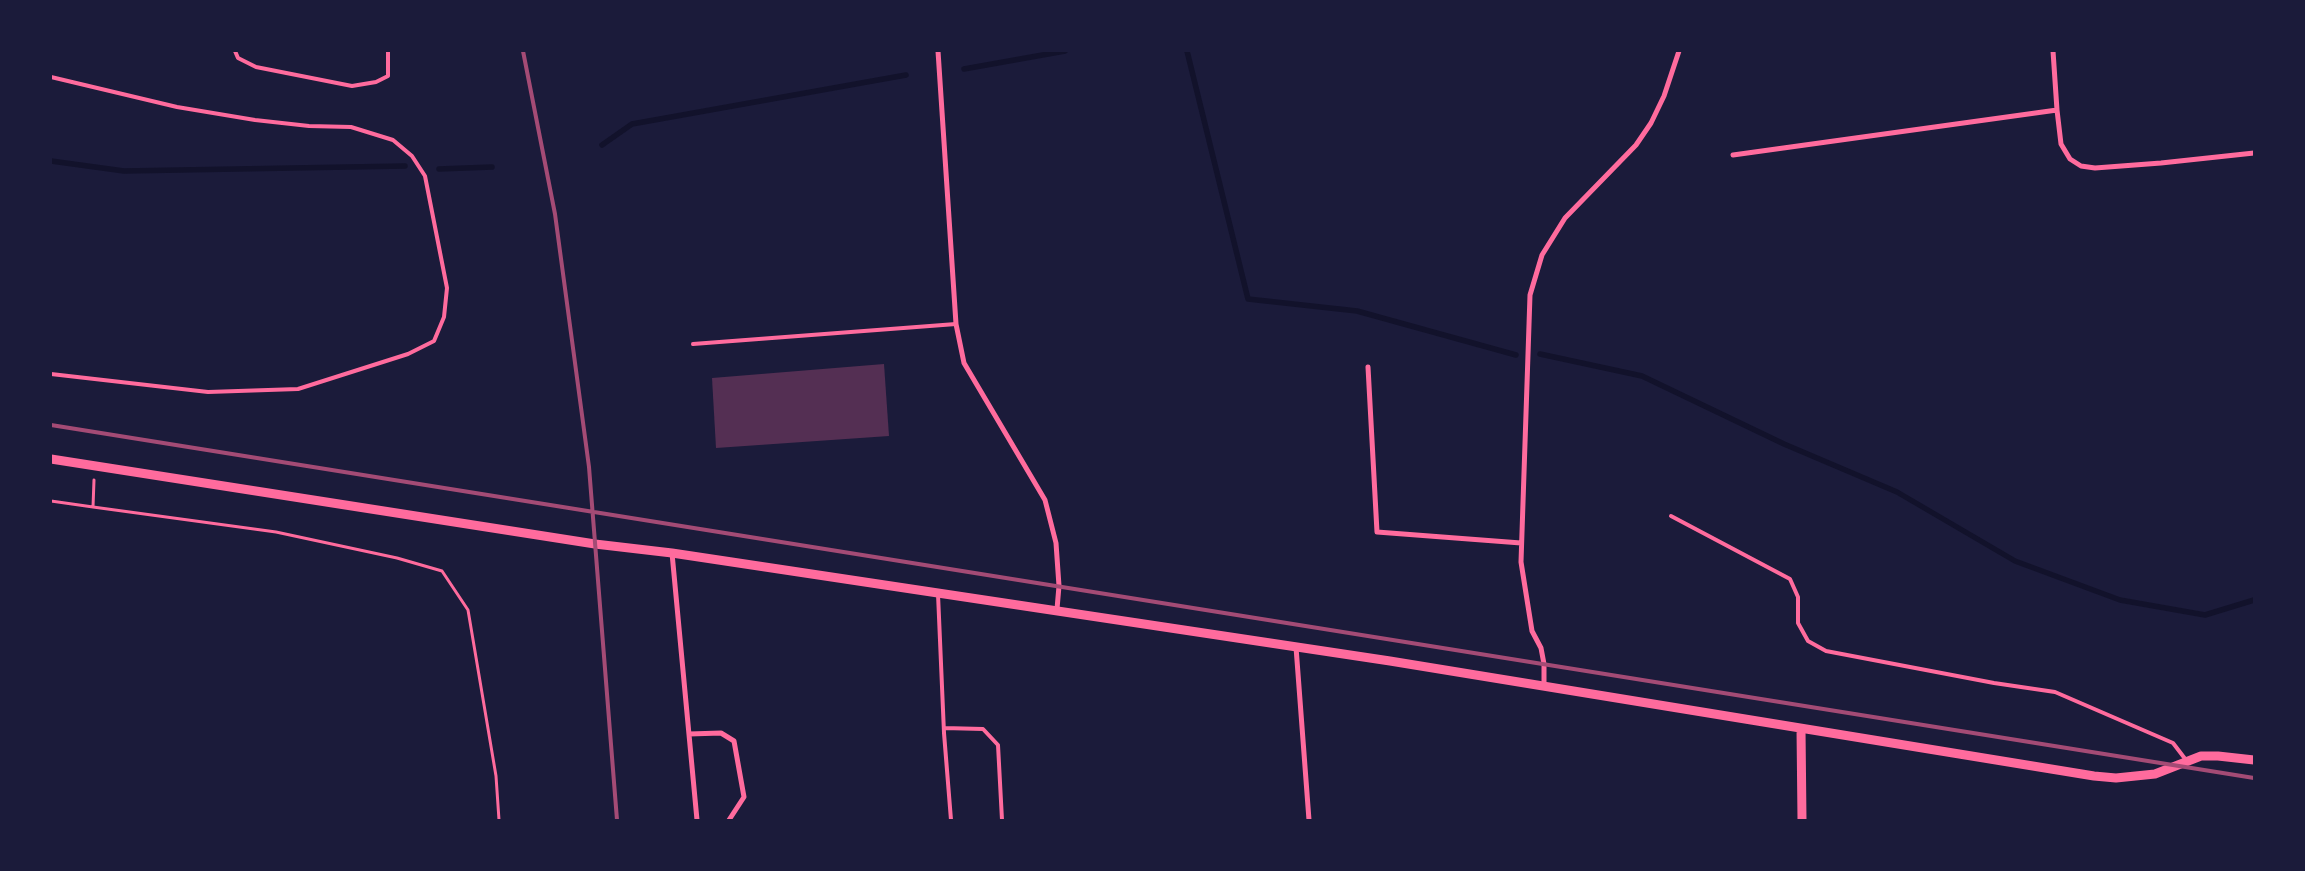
<!DOCTYPE html>
<html>
<head>
<meta charset="utf-8">
<style>
	body { margin:0 }
	#map { position:relative; width:2305px; height:871px; overflow:hidden; background:#1b1b3a; font-family:"Nunito Sans",sans-serif }
	canvas { display:block }
	.frame { position:absolute; inset:0; border:52px solid #1b1b3a; pointer-events:none }
</style>
</head>
<body>
<div id="map">
<canvas width="2305" height="871"></canvas>
<div class="frame"></div>
</div>
<script>
const context = document.querySelector('canvas').getContext('2d');
context.lineJoin = 'round';
const poly = rows => new Path2D(rows.map(r => 'M' + r).join(''));
function trace(path, color, width, dash) { context.strokeStyle = color; context.lineWidth = width; context.lineCap = dash ? 'butt' : 'round'; context.setLineDash(dash || []); context.stroke(path); }
function fill(path, color) { context.fillStyle = color; context.fill(path, 'evenodd'); }
trace(poly([
	[1187,51,1248,299,1357,311,1516,355],
	[964,69,1065,51],
	[602,145,632,124,906,75],
	[51,161,124,171,405,166],
	[439,169,492,167],
	[1540,354,1642,376,1784,444,1897,492,2015,561,2120,600,2205,615,2254,600]
]), '#12122b', 5.5);
fill(poly([
	[884,364,889,436,716,448,712,378]
]), '#542f53');
trace(poly([
	[94,480,93,507,276,532,397,558,442,571,468,610,496,776,499,820],
	[51,501,93,507]
]), '#ff6b9d', 3);
trace(poly([
	[235,51,238,58,256,67,352,86,376,82,388,76,388,51],
	[51,77,177,107,255,120,309,126,351,127,393,140,412,156,425,176,447,288,444,317,434,341,408,354,298,389,208,392,51,374],
	[693,344,956,324],
	[1671,516,1790,579,1798,597,1798,623,1808,641,1826,651,1994,683,2055,692,2173,743,2186,760],
	[938,594,944,733,951,820],
	[944,728,983,729,998,745,1002,820]
]), '#ff6b9d', 4);
trace(poly([
	[938,51,956,324,964,363,1045,500,1056,543,1059,586,1057,609],
	[2053,51,2057,110],
	[1733,155,2057,110,2061,144,2070,159,2081,166,2095,168,2161,163,2254,153],
	[1368,367,1377,532,1521,543],
	[672,553,697,820],
	[1296,647,1309,820],
	[1544,686,1544,664,1541,648,1532,631,1521,562,1530,295,1542,255,1565,218,1636,145,1651,123,1664,96,1679,51],
	[689,734,721,733,734,741,744,797,729,820]
]), '#ff6b9d', 5);
trace(poly([
	[51,459,595,544,672,553,1390,661,2094,776,2116,778,2155,774,2201,756,2218,756,2254,760],
	[1801,729,1802,820]
]), '#ff6b9d', 9);
trace(poly([
	[523,51,555,214,589,467,617,820],
	[51,425,2254,778]
]), '#a44b75', 4);
</script>
</body>
</html>
